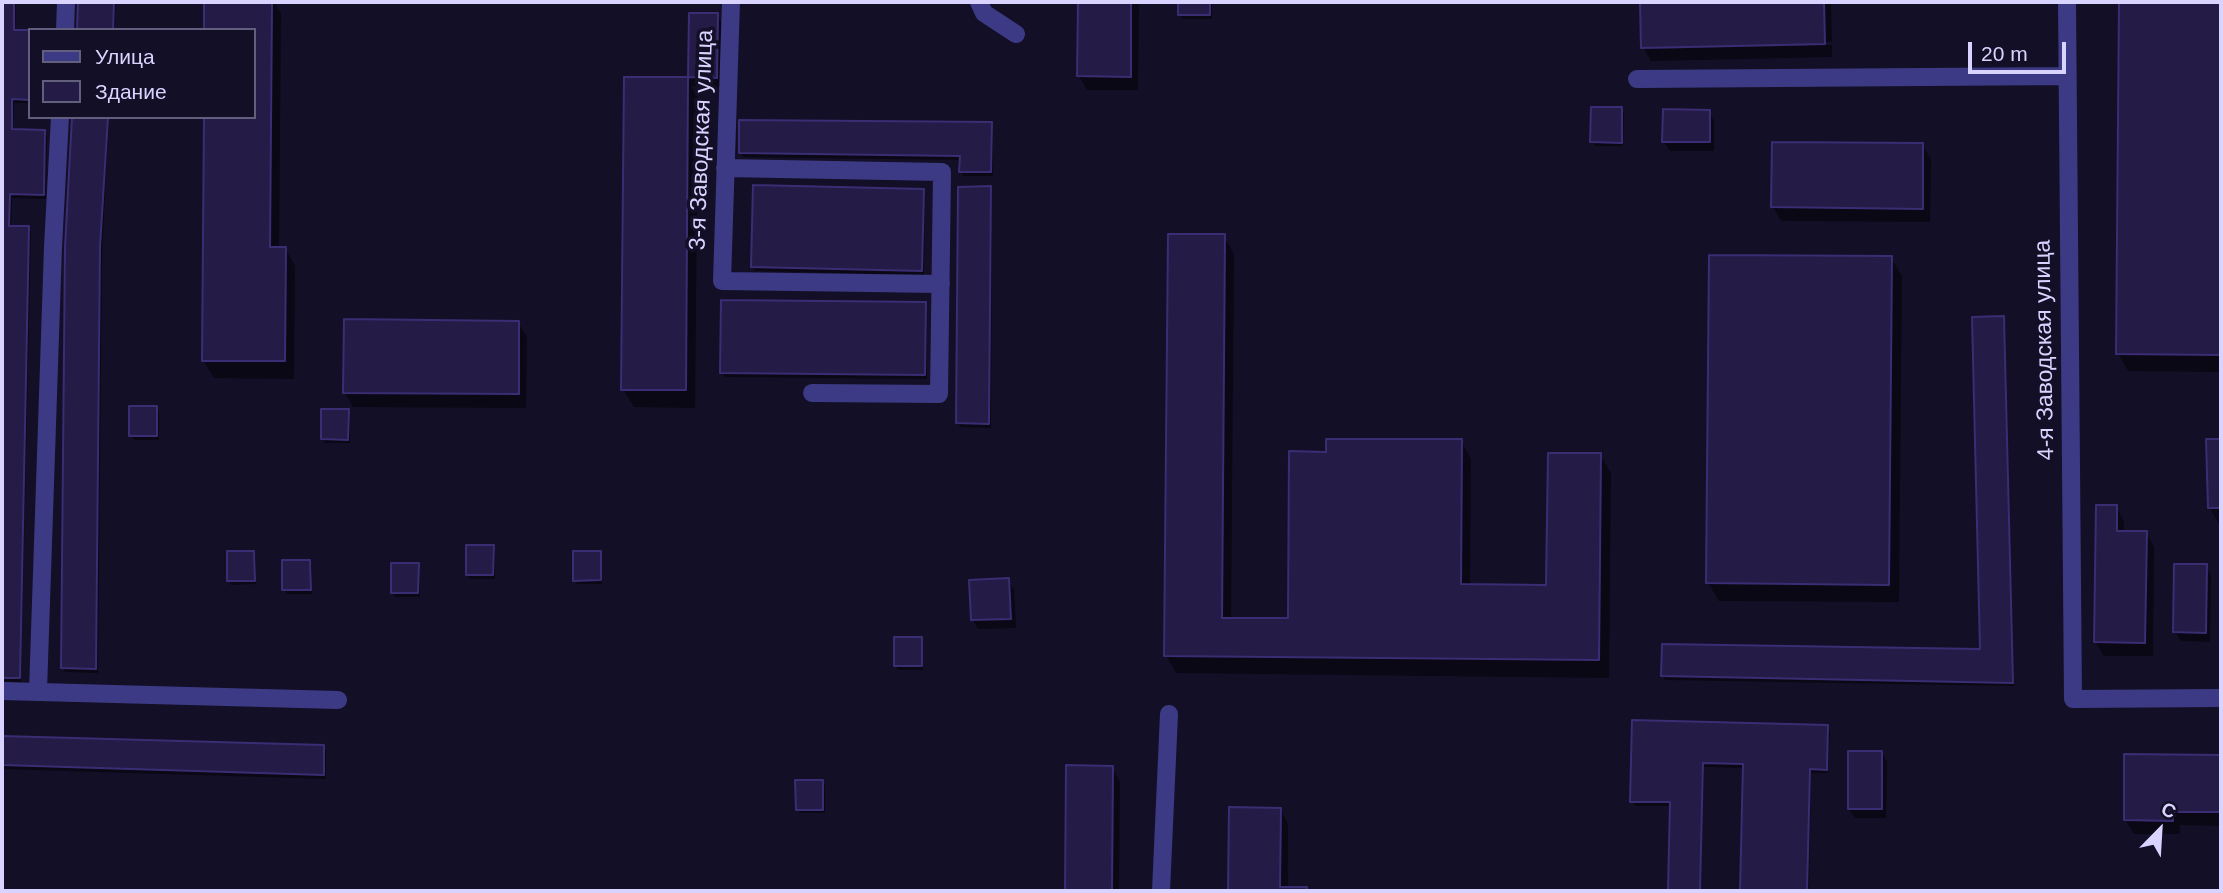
<!DOCTYPE html>
<html>
<head>
<meta charset="utf-8">
<style>
	body { margin:0 }
	#map { position:relative; width:2223px; height:893px; overflow:hidden; background:#130f26; font-family:Arial,sans-serif }
	canvas { display:block }
	.frame { position:absolute; inset:0; border:4px solid #d9d4ff; pointer-events:none }
	.legend { position:absolute; left:28px; top:28px; width:228px; height:91px; box-sizing:border-box; background:#130f26; border:2px solid #625e7d; margin:0; padding:9px 12px; list-style:none; font-size:21px; color:#d9d4ff }
	.legend li { display:flex; align-items:center; gap:14px; height:35px }
	.legend b { width:35px; border:2px solid #625e7d }
	.north { position:absolute; left:2125px; top:795px; width:70px; height:70px; -webkit-text-stroke:5px #130f26; paint-order:stroke; rotate:24deg; font-size:19px; font-weight:700; line-height:28px; text-align:center; color:#d9d4ff }
	.north::after { content:''; display:block; margin:auto; width:24px; height:32px; background:#d9d4ff; clip-path:polygon(50% 0,100% 100%,50% 72%,0 100%) }
	.scale { position:absolute; left:1968px; top:42px; width:98px; height:32px; box-sizing:border-box; border:4px solid #d9d4ff; border-top:0; padding-left:9px; font-size:21px; line-height:24px; white-space:nowrap; color:#d9d4ff; -webkit-text-stroke:5px #130f26; paint-order:stroke }
</style>
</head>
<body>
<div id="map">
<canvas width="2223" height="893"></canvas>
<div class="frame"></div>
<ul class="legend">
<li><b style="height:9px;background:#3d3a85"></b>Улица</li>
<li><b style="height:19px;background:#241b47"></b>Здание</li>
</ul>
<div class="north">С</div>
<div class="scale">20 m</div>
</div>
<script>
const context = document.querySelector('canvas').getContext('2d');
context.lineJoin = 'round';
function fill(path, color) { context.fillStyle = color; context.fill(path, 'evenodd'); }
const poly = rows => new Path2D(rows.map(r => 'M' + r).join(''));
function trace(path, color, width, dash) { context.strokeStyle = color; context.lineWidth = width; context.lineCap = dash ? 'butt' : 'round'; context.setLineDash(dash || []); context.stroke(path); }
function label(font, color, halo, rows, align = 'center') {
  context.font = font + ' Arial,sans-serif'; context.lineWidth = 7; context.setLineDash([]); context.textBaseline = 'middle'; context.strokeStyle = halo; context.fillStyle = color; for (const [text, x, y, turn = 0] of rows) {
    context.save(); context.translate(x, y); context.rotate((+turn || 0) * Math.PI / 180); context.textAlign = isNaN(turn) ? turn : align; if (halo) context.strokeText(text, 0, 0); context.fillText(text, 0, 0); context.restore();
  }
}
fill(poly([
	[2,2,16,2,15,31,30,32,30,103,14,103,13,131,44,132,47,136,46,199,12,198,11,228,28,228,31,232,21,682,2,681],
	[80,2,116,2,114,30,78,30],
	[206,2,274,2,281,14,279,248,285,248,295,266,294,379,214,378,203,360,254,117,254,30,206,30],
	[1079,2,1139,2,1138,90,1087,90,1079,76],
	[1180,2,1212,2,1212,19,1182,19,1180,14],
	[1642,2,1831,2,1832,42,1648,46,1648,49,1832,45,1832,57,1651,61,1643,47],
	[2121,2,2221,2,2221,372,2128,371,2118,353],
	[690,14,717,15,722,24,722,87,691,86,698,97,695,408,634,407,623,389,626,79,690,79],
	[1621,109,1624,113,1623,146,1595,146,1592,142],
	[1709,112,1714,121,1714,151,1670,151,1664,142],
	[74,117,109,117,102,253,98,673,65,672,63,667],
	[991,124,993,128,993,176,963,176,961,171,961,160,743,157,741,153],
	[1922,145,1931,159,1930,222,1781,221,1773,207],
	[990,188,992,192,991,428,960,427,958,423],
	[923,191,925,195,924,275,755,271,753,267],
	[1224,236,1234,254,1231,619,1289,620,1328,453,1461,441,1471,459,1470,586,1548,586,1600,455,1611,473,1609,678,1176,673,1166,655],
	[1891,258,1902,276,1899,602,1719,601,1708,583],
	[925,303,927,308,927,379,725,377,722,373],
	[2003,318,2005,322,2014,686,1665,680,1663,676,1982,651],
	[518,323,527,337,526,408,353,407,345,393],
	[156,408,159,412,159,440,134,440,131,436],
	[348,411,350,415,350,443,325,443,323,439],
	[2221,440,2221,526,2220,526,2210,508,2208,441],
	[2116,507,2124,521,2124,533,2146,533,2154,547,2153,656,2104,656,2096,642],
	[493,546,495,551,495,579,470,579,467,575],
	[600,552,602,557,602,584,577,584,574,580],
	[253,553,256,557,256,584,231,585,229,580],
	[309,562,312,566,312,594,287,594,284,590],
	[418,565,420,569,420,597,395,597,393,593],
	[2206,566,2211,575,2210,642,2181,641,2175,632],
	[1008,580,1014,590,1016,628,978,629,973,620],
	[921,638,923,643,923,670,898,670,896,666],
	[1634,722,1827,727,1830,731,1828,773,1811,773,1809,891,1742,891,1744,768,1704,767,1701,891,1670,891,1672,806,1635,806,1632,801],
	[29,737,323,747,326,751,326,779,2,769,2,738],
	[1881,752,1887,762,1886,818,1855,818,1849,809],
	[2126,755,2221,756,2221,826,2180,825,2180,834,2134,834,2125,820],
	[1067,767,1112,767,1120,782,1119,891,1066,891],
	[822,781,825,786,825,813,800,813,797,809],
	[1231,808,1280,809,1288,824,1288,888,1306,888,1308,891,1230,891]
]), '#0007');
const building = poly([
	[2,2,14,2,14,30,30,30,30,100,12,99,12,129,45,130,44,195,10,194,9,226,29,226,20,678,2,678,2,2],
	[78,2,114,2,113,30,77,30,78,2],
	[204,2,272,2,270,247,286,247,285,361,202,361,204,117,254,117,254,30,204,30,204,2],
	[1078,2,1131,2,1131,77,1077,76,1078,2],
	[1178,2,1210,2,1210,15,1178,15,1178,2],
	[1640,2,1824,2,1825,44,1641,48,1640,2],
	[2119,2,2221,2,2221,355,2116,354,2119,2],
	[689,13,718,13,717,78,688,77,689,13],
	[624,77,688,77,686,390,621,390,624,77],
	[1591,107,1622,107,1622,143,1590,142,1591,107],
	[1663,109,1710,110,1710,142,1662,142,1663,109],
	[72,117,108,117,100,247,96,669,61,668,65,247,72,117],
	[739,120,992,122,991,172,959,172,960,156,739,153,739,120],
	[1772,142,1923,143,1923,209,1771,207,1772,142],
	[753,185,924,189,922,271,751,267,753,185],
	[991,186,989,424,956,423,958,187,991,186],
	[1168,234,1225,234,1222,618,1288,618,1289,451,1326,452,1326,439,1462,439,1461,584,1546,585,1548,453,1601,453,1599,660,1164,656,1168,234],
	[1709,255,1892,256,1889,585,1706,583,1709,255],
	[721,300,926,302,925,375,720,373,721,300],
	[2004,316,2013,683,1661,676,1662,644,1980,649,1972,317,2004,316],
	[344,319,519,321,519,394,343,393,344,319],
	[129,406,157,406,157,436,129,436,129,406],
	[321,409,349,409,348,440,321,439,321,409],
	[2206,439,2221,439,2221,508,2208,508,2206,439],
	[2096,505,2117,505,2117,531,2147,531,2145,643,2094,642,2096,505],
	[466,545,494,545,493,575,466,575,466,545],
	[227,551,254,551,255,581,227,581,227,551],
	[573,551,601,551,601,580,573,581,573,551],
	[282,560,310,560,311,590,282,590,282,560],
	[391,563,419,563,418,593,391,593,391,563],
	[2174,564,2207,564,2206,633,2173,632,2174,564],
	[1009,578,1011,619,971,620,969,580,1009,578],
	[894,637,922,637,922,666,894,666,894,637],
	[1632,720,1828,725,1827,770,1810,769,1807,891,1740,891,1743,764,1703,763,1700,891,1668,891,1670,802,1630,802,1632,720],
	[2,736,324,745,324,775,2,765,2,736],
	[1848,751,1882,751,1882,809,1848,809,1848,751],
	[2124,754,2221,755,2221,812,2173,812,2173,821,2124,820,2124,754],
	[1066,765,1113,766,1112,891,1065,891,1066,765],
	[795,780,823,780,823,810,796,810,795,780],
	[1229,807,1281,808,1280,887,1307,887,1307,891,1228,891,1229,807]
]);
fill(building, '#241b47');
trace(building, '#3b2d73', 2);
trace(poly([
	[731,2,722,281,941,284],
	[979,2,984,13,1016,34],
	[2067,2,2073,699,2221,698],
	[65,30,66,2],
	[1637,79,2067,76],
	[725,168,942,172,939,394,812,393],
	[2,691,338,700],
	[38,691,53,247,60,117],
	[1161,891,1169,714]
]), '#3d3a85', 18);
label('23px', '#d9d4ff', '#130f26', [
	["3-я Заводская улица",702,140,-88],
	["4-я Заводская улица",2045,350,-91]
]);
</script>
</body>
</html>
